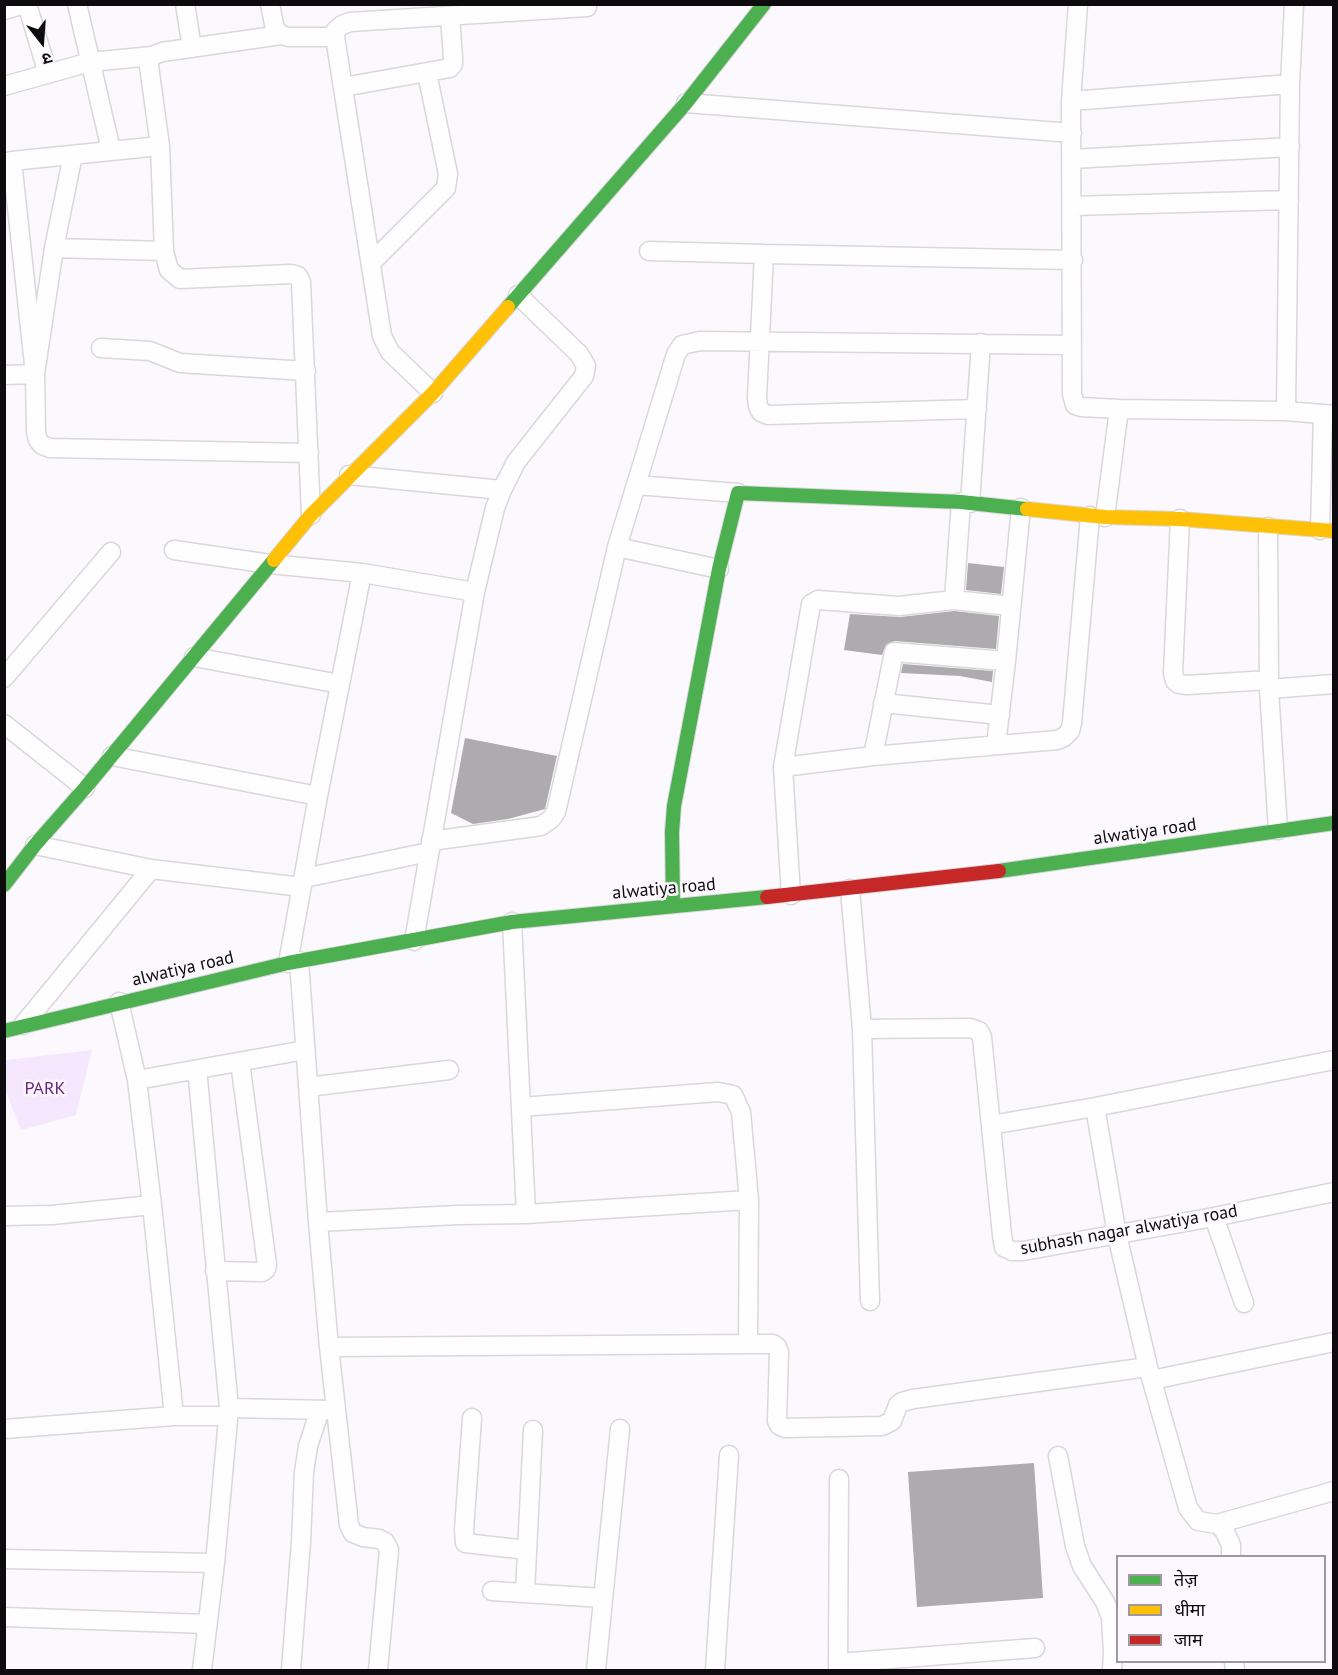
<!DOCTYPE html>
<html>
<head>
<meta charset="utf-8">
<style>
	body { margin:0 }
	#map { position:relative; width:1338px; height:1675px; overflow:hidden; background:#fcf9fe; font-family:"PT Sans","Noto Sans Devanagari",sans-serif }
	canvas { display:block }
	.frame { position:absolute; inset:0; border:6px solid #0d0b0e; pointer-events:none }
	.legend { position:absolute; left:1116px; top:1555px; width:210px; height:108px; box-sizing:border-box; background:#fdf8ff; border:2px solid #9d999f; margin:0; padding:8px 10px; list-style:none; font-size:18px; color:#0d0b0e }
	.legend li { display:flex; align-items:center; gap:12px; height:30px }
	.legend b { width:30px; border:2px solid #9d999f }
	.north { position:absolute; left:12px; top:12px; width:60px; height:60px; -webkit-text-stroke:4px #fdf8ff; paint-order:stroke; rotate:163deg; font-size:16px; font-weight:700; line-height:24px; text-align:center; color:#0d0b0e }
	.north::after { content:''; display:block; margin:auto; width:21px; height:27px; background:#0d0b0e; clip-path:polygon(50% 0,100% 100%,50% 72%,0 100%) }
</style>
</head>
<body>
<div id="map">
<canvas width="1338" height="1675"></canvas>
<div class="frame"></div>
<ul class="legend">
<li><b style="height:8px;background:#4caf50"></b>तेज़</li>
<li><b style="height:8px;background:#ffc107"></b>धीमा</li>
<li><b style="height:8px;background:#c62828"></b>जाम</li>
</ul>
<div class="north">उ</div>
</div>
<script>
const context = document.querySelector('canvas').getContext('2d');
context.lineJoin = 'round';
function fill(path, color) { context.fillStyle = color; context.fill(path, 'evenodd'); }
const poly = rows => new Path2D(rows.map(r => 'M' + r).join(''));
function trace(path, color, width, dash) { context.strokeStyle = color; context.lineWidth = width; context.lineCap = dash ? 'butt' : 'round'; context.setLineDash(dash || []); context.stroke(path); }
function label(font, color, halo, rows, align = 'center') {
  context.font = font + ' "PT Sans",sans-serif'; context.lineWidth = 5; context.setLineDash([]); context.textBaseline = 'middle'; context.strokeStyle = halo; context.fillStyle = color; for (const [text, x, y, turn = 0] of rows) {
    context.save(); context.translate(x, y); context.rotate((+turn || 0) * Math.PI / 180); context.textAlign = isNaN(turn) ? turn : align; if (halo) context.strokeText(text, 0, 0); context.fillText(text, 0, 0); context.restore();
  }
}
fill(poly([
	[92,1050,76,1115,21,1130,5,1089,5,1060]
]), '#f5e7fd');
fill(poly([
	[968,563,1004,567,1001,594,966,590],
	[954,611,999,616,996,649,895,641,886,645,882,655,844,650,850,614,900,617],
	[903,664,993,671,992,682,960,676,901,673],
	[465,738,557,756,545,809,508,819,473,824,451,813],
	[1034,1463,1043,1598,917,1607,908,1472]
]), '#aeabaf');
const street = poly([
	[27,4,48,74],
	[77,4,111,150],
	[185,4,192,48],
	[270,4,275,29,281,35,289,37,335,37],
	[1078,4,1071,101,1072,394,1075,405,1081,407,1119,409,1286,411,1334,415],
	[4,10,25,4],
	[281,35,162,52,152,56,149,60,149,66,160,146,164,251,169,270,180,279,291,274,298,276,301,282,311,515],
	[4,86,90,62,152,56],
	[343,87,450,68,453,64,453,58,450,16],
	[1071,101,1290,84],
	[686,103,1072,133],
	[1072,159,1290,147],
	[12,161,160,146],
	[4,163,12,161,35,374,36,432,38,440,42,445,50,448,309,453],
	[1072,206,1289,200],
	[54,248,164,251],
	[649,251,764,254],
	[371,263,446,188,448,174,427,73],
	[101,348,150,351,180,363,306,371],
	[4,375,35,374,54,248,73,155],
	[433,393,390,352,382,336,335,37,336,30,342,25,350,22,587,7],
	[977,409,768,415,761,412,758,406,757,398,764,254,1073,260],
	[1286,411,1290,84,1294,4],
	[349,475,502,490],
	[636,485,738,493],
	[970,503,981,343],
	[1105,517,1119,409],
	[1180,519,1173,673,1175,681,1179,684,1187,685,1269,680],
	[1268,527,1269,689,1278,830],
	[1320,530,1323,414],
	[617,547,719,569],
	[174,550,270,564,362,573,475,592],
	[954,600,961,502],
	[194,657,340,684],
	[4,678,111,552],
	[1269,689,1334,684],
	[883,703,1000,715],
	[4,724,85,788],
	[996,745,1006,661],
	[112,756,318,796],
	[873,756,894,652,1006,661,1021,508],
	[783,767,873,756,1057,740,1064,737,1070,731,1072,723,1090,516],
	[431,841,541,826,551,819,556,812,617,547,676,354,682,345,700,341,1072,345],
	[35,845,151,869],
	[304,878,429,852],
	[850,889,862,1029,970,1028,979,1031,982,1037,1002,1235,1004,1247,1012,1251,1023,1251,1214,1217,1334,1192],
	[791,895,783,767,811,604,818,600,899,606,954,600,1011,606],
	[512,922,526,1214,749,1200,741,1112,733,1095,718,1092,521,1107],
	[414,941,475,592,495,508,502,490,516,462,584,376,586,366,579,354,518,295],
	[299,961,318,1222,329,1347,748,1344,749,1200],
	[288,963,318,796,362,573],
	[23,1025,151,869,302,887],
	[862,1029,870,1301],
	[194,1070,198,1079,229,1408,215,1563,202,1670],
	[137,1080,305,1050],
	[308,1087,449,1070],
	[1095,1107,1117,1235,1148,1367,1188,1508,1198,1521,1217,1524,1224,1530,1231,1545,1231,1556],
	[991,1125,1095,1107,1334,1060],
	[152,1205,174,1416],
	[4,1216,52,1215,152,1205,137,1080,119,1002],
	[1214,1217,1244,1303],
	[318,1222,458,1215,526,1214],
	[215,1271,262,1272,266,1269,267,1265,240,1062],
	[748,1344,773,1344,777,1347,779,1352,777,1421,780,1426,785,1428,882,1426,892,1421,898,1405,902,1402,913,1399,1148,1367],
	[329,1347,349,1525,353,1533,363,1537,379,1539,385,1542,389,1550,378,1670],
	[1152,1380,1334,1342],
	[229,1408,331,1410],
	[472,1418,464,1530,465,1543,527,1550],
	[4,1429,174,1416,228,1416],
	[1058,1456,1075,1546,1082,1566,1105,1602,1111,1617,1113,1653,1112,1670],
	[1217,1524,1334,1491],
	[4,1559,215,1563],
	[492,1591,603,1598],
	[525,1593,533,1430],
	[4,1617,207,1624],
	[1234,1662,1235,1670],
	[838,1663,1035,1648],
	[291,1670,301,1542,304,1472,308,1446,320,1410],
	[596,1670,620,1429],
	[715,1670,729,1455],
	[838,1670,839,1479]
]);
const fast = poly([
	[508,307,686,103,764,4],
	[999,871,1334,823],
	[4,885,35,845,85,788,274,560],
	[673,905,672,832,674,806,719,569,738,493,961,502,1027,509],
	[4,1031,288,963,512,922,767,897]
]);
const slow = poly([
	[1027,509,1105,517,1180,519,1334,531],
	[274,560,311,515,433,393,508,307]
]);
const jam = poly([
	[767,897,999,871]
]);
trace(street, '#d9d7da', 21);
trace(fast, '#d9d7da', 16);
trace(slow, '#d9d7da', 16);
trace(jam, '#d9d7da', 16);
trace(street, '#fffeff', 18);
trace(fast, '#4caf50', 14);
trace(slow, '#ffc107', 14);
trace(jam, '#c62828', 14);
label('18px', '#0d0b0e', '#fdf8ff', [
	["alwatiya road",1145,832,-8],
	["alwatiya road",664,889,-5],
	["alwatiya road",183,969,-13],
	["subhash nagar alwatiya road",1129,1230,-10]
]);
label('18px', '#662582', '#fdf8ff', [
	["PARK",45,1089]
]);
</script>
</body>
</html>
